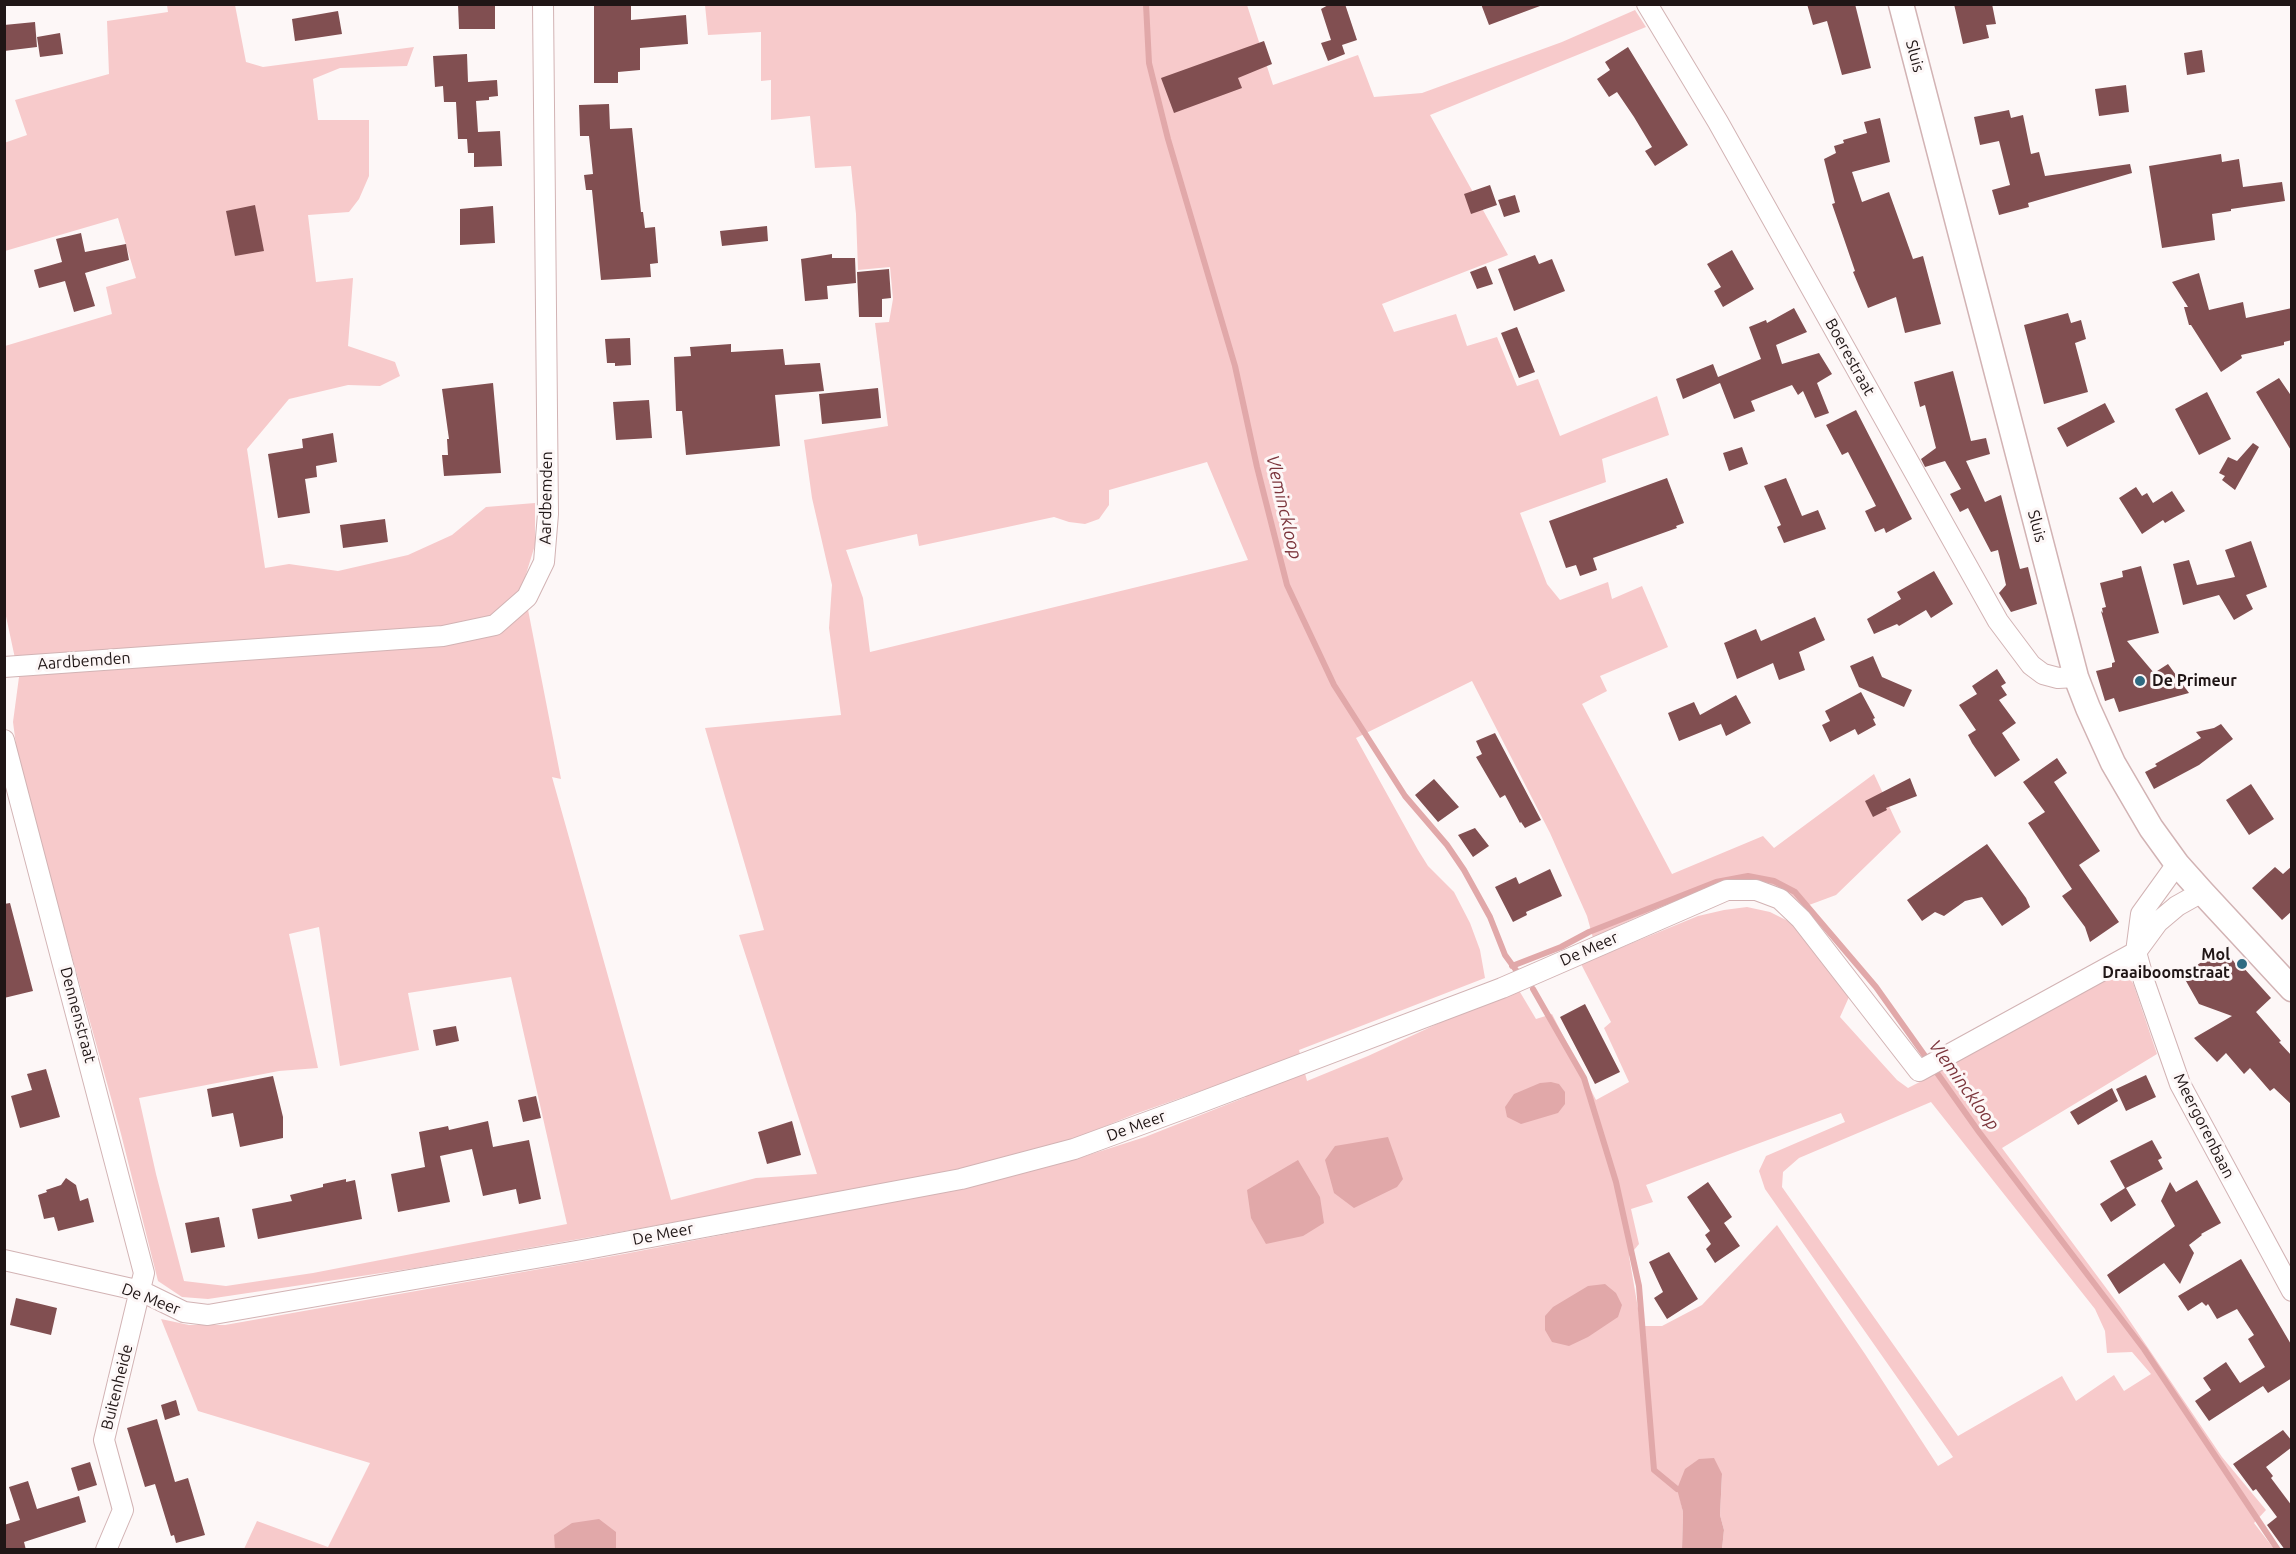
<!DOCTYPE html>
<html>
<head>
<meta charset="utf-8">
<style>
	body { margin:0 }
	#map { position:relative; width:2296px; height:1554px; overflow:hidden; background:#fdf7f7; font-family:Ubuntu,sans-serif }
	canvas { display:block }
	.frame { position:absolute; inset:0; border:6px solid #201616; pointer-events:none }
</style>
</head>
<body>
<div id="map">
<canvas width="2296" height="1554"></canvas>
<div class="frame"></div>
</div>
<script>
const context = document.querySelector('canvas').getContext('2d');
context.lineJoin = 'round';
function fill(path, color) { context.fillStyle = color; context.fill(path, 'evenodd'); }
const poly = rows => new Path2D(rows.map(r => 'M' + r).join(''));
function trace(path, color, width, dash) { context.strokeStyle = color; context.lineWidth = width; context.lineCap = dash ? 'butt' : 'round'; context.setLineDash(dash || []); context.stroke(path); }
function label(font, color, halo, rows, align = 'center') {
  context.font = font + ' Ubuntu,sans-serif'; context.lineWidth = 6; context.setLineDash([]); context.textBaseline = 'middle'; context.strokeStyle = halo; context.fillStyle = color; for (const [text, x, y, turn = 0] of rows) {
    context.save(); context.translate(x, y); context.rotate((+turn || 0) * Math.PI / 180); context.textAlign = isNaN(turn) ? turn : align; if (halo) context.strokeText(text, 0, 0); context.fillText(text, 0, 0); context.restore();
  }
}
fill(poly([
	[167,5,235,5,246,62,263,67,414,47,407,66,340,68,313,79,318,120,369,120,369,176,359,199,349,212,308,215,316,282,353,278,348,346,395,362,400,376,380,386,348,385,289,399,247,449,265,568,289,564,338,571,408,555,452,535,486,507,535,503,535,545,523,584,561,779,552,777,671,1200,756,1178,817,1174,739,935,764,930,705,728,841,715,829,628,832,585,812,498,804,440,888,426,875,323,889,322,893,299,890,267,858,270,856,214,851,166,815,168,810,116,771,120,771,80,761,81,761,32,708,35,705,5,1247,5,1273,85,1358,55,1374,97,1422,93,1562,42,1635,10,1646,27,1430,115,1508,255,1382,304,1394,332,1456,314,1467,346,1497,337,1517,386,1538,379,1560,436,1657,396,1669,435,1602,459,1606,482,1520,513,1547,584,1560,600,1608,582,1612,599,1642,586,1668,647,1600,676,1607,691,1582,704,1672,874,1763,836,1774,848,1874,774,1901,832,1836,895,1801,908,1763,889,1703,894,1635,918,1593,938,1587,916,1550,833,1472,681,1356,738,1418,850,1428,866,1454,892,1470,923,1480,950,1485,978,1299,1050,1307,1081,1368,1056,1517,987,1536,1019,1552,1014,1596,1100,1629,1082,1604,1028,1611,1022,1581,964,1698,916,1724,910,1747,907,1770,912,1794,924,1849,997,1840,1017,1897,1080,1908,1088,1947,1068,2109,973,2127,976,2133,983,2157,1054,2002,1148,2121,1308,2222,1457,2266,1510,2254,1523,2274,1549,1722,1549,1724,1530,1720,1515,1722,1474,1678,1489,1683,1512,1682,1549,244,1549,257,1521,328,1547,370,1463,198,1411,161,1319,189,1325,225,1325,624,1254,974,1186,1076,1159,1145,1137,1246,1097,1235,1079,1135,1114,1059,1145,976,1169,415,1268,208,1299,182,1297,158,1281,121,1134,18,761,13,722,19,677,4,607,5,346,112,314,106,287,136,278,118,218,5,251,4,143,27,135,15,100,109,74,107,21,168,12],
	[1207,462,1248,560,870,652,863,598,846,550,917,534,919,546,1054,517,1069,522,1085,524,1099,519,1109,505,1109,490],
	[319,927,340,1066,419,1050,408,993,511,977,567,1224,313,1273,226,1286,184,1281,156,1174,139,1098,279,1071,318,1068,289,934],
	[1931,1102,2095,1309,2105,1331,2107,1353,2132,1352,2151,1374,2124,1391,2114,1375,2076,1401,2062,1376,1958,1436,1782,1187,1783,1172,1799,1158],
	[1841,1113,1845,1122,1766,1156,1759,1171,1765,1189,1953,1457,1938,1466,1865,1354,1777,1225,1702,1305,1662,1326,1641,1326,1629,1256,1639,1244,1631,1209,1653,1202,1646,1185]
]), '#f7cacb');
fill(poly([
	[1551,1082,1559,1084,1565,1092,1565,1104,1558,1113,1521,1124,1507,1117,1505,1107,1514,1094,1540,1083],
	[1388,1137,1403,1179,1397,1187,1354,1208,1334,1193,1325,1160,1335,1146],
	[1298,1160,1320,1197,1324,1223,1303,1236,1266,1244,1251,1218,1247,1190],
	[1605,1284,1616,1293,1622,1305,1618,1317,1588,1337,1569,1346,1552,1342,1545,1330,1545,1316,1553,1307,1588,1286],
	[1714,1458,1722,1474,1720,1515,1724,1530,1722,1549,1682,1549,1683,1512,1677,1489,1685,1469,1699,1459],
	[599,1519,616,1532,616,1549,555,1549,554,1535,572,1523]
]), '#e1a8a9');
trace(poly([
	[1146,4,1149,63,1168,139,1235,366,1257,467,1287,585,1334,685,1405,796,1447,845,1464,870,1490,917,1505,955,1516,970],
	[1512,966,1561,947,1589,932,1716,882,1748,876,1774,881,1795,892,1876,987,1979,1132,2144,1349,2278,1550],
	[1533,989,1584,1078,1616,1182,1639,1286,1654,1470,1677,1489]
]), '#e1a8a9', 6);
fill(poly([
	[458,4,495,4,495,29,459,29],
	[594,4,631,4,631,20,686,15,688,44,640,48,640,70,618,72,618,83,594,83],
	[1330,4,1345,4,1357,40,1342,45,1345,54,1328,61,1321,43,1331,40,1321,9],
	[1481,4,1540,4,1540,6,1489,25],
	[1807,4,1855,4,1871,68,1842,75,1827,21,1813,25],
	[1954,4,1992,4,1996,24,1986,25,1989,38,1963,44],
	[338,11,342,34,295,41,292,19],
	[35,22,37,47,4,51,4,25],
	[60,33,63,54,40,57,37,37],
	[1264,41,1272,64,1238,78,1242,88,1174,113,1161,78],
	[1628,47,1688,145,1655,166,1645,151,1652,147,1634,117,1617,92,1609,97,1597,79,1610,70,1605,62],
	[2202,50,2205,72,2187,75,2184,53],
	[467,54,468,82,497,80,498,96,489,97,489,100,476,101,478,132,500,131,502,166,474,167,474,153,468,153,467,139,458,139,456,102,444,102,443,86,435,87,433,56],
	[2126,85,2129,112,2099,116,2095,89],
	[609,104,610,129,632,128,641,212,643,212,645,228,655,227,658,263,650,264,651,277,601,280,592,190,586,190,584,175,593,174,589,136,580,136,579,105],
	[2009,110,2011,118,2023,115,2031,154,2039,152,2045,176,2130,164,2132,173,2028,203,2029,207,1999,215,1992,190,2010,185,1999,141,1980,145,1974,117],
	[1880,118,1890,162,1852,172,1862,202,1889,192,1913,259,1923,256,1941,324,1905,333,1896,297,1868,308,1853,272,1855,271,1832,204,1835,203,1824,159,1836,153,1834,146,1844,143,1843,140,1867,133,1864,122],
	[2221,154,2222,162,2239,159,2243,187,2282,182,2285,201,2231,209,2231,211,2212,214,2215,240,2162,248,2149,166],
	[1490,185,1497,205,1471,214,1464,194],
	[1515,195,1520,212,1504,217,1498,200],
	[255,205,264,251,235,256,226,211],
	[493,206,495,243,460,245,460,209],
	[767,226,768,241,722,246,720,231],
	[81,233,85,252,126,244,129,260,85,273,95,306,74,312,65,281,39,288,34,270,62,262,56,239],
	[1732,250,1754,289,1723,307,1714,291,1721,287,1707,264],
	[832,254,832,258,855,258,856,283,827,286,828,299,805,301,801,259],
	[1535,255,1539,264,1552,259,1565,291,1514,311,1498,269],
	[1486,266,1493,284,1477,289,1470,272],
	[889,269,891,298,882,299,882,317,859,317,857,272],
	[2199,273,2209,310,2243,302,2246,318,2292,308,2292,340,2284,342,2284,345,2241,355,2242,358,2221,372,2191,325,2189,325,2184,307,2188,307,2172,282],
	[1794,308,1807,332,1776,345,1782,364,1819,353,1832,374,1817,383,1829,413,1815,418,1803,391,1798,395,1792,385,1751,401,1755,411,1734,419,1720,383,1683,399,1676,379,1713,364,1718,377,1761,359,1749,327,1766,320,1767,323],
	[2068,313,2071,323,2081,320,2086,339,2075,343,2088,392,2044,404,2024,325],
	[1517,327,1535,372,1519,378,1501,333],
	[630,338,631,365,615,366,615,363,607,363,605,339],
	[731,344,731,352,783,349,785,365,820,363,824,391,775,395,780,446,686,455,682,411,676,411,674,357,691,356,690,347],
	[1953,371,1971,441,1986,438,1990,454,1966,461,1985,502,2001,495,2020,569,2028,567,2037,604,2011,612,1999,593,2006,585,1998,550,1991,552,1968,508,1960,512,1950,494,1961,489,1945,461,1925,467,1921,459,1936,448,1925,405,1920,407,1914,382],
	[2279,378,2292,397,2292,452,2256,392],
	[493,383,501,473,444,476,442,455,448,455,447,439,449,439,442,389],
	[878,388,881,418,822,424,819,394],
	[2207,392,2231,439,2199,455,2175,409],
	[649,400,652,438,616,440,613,402],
	[2105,403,2115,422,2067,447,2057,428],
	[1856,410,1912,519,1886,533,1884,528,1875,532,1865,511,1876,506,1848,452,1842,455,1826,425],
	[333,433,337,462,316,466,317,477,305,479,310,513,278,518,268,454,303,448,302,439],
	[2253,443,2259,447,2235,490,2222,480,2225,476,2219,473,2228,457,2237,461],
	[1742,447,1748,464,1729,471,1723,453],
	[1667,478,1684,523,1676,526,1677,528,1593,558,1597,570,1580,576,1576,565,1566,568,1549,521],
	[1786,478,1802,516,1818,510,1826,529,1784,543,1777,527,1781,525,1764,486],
	[2136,487,2142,496,2147,493,2153,503,2172,491,2185,511,2165,523,2163,520,2142,534,2119,498],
	[385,519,388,542,343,548,340,525],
	[2251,541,2267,587,2246,595,2253,609,2234,620,2219,595,2183,605,2173,564,2189,560,2197,585,2235,577,2225,550],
	[2141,566,2159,633,2127,641,2154,673,2168,664,2189,693,2119,712,2114,698,2105,701,2096,671,2112,667,2112,663,2115,662,2101,611,2103,613,2102,608,2106,607,2100,583,2123,577,2122,571],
	[1934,571,1953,604,1931,618,1926,610,1899,626,1897,624,1874,634,1867,619,1901,599,1897,592],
	[1815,617,1825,640,1799,652,1805,670,1779,680,1773,663,1737,679,1724,643,1756,629,1761,641],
	[1873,656,1882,677,1912,690,1904,707,1859,687,1850,666],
	[1997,669,2006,683,2001,686,2007,695,1999,700,2016,723,2002,733,2020,760,1995,777,1972,743,1968,735,1976,730,1959,705,1977,694,1972,686],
	[1861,692,1875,718,1873,719,1876,725,1858,735,1855,729,1830,742,1822,725,1830,721,1825,711],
	[1736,695,1751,723,1726,736,1721,724,1679,741,1668,713,1694,702,1700,715],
	[2221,724,2233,739,2199,765,2154,789,2145,772,2157,766,2155,764,2201,738,2196,732,2214,728],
	[1495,733,1541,820,1525,828,1521,822,1520,823,1505,795,1500,798,1476,757,1482,754,1476,741],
	[2057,758,2067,773,2054,782,2100,851,2079,865,2119,922,2090,942,2085,927,2062,896,2072,889,2028,823,2045,812,2023,782],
	[1910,778,1917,796,1886,808,1887,810,1873,817,1865,801],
	[1434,779,1459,807,1438,822,1415,795],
	[2251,784,2274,819,2249,835,2226,800],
	[1475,828,1489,846,1473,857,1458,835],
	[1987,844,2026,898,2030,907,2002,926,1982,897,1965,901,1944,916,1935,912,1922,921,1907,900],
	[2292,866,2292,911,2282,920,2252,888,2275,867,2283,874],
	[1550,869,1562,896,1526,912,1527,915,1513,922,1495,887,1516,877,1519,884],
	[10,903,33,991,4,998,4,904],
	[2225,948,2238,968,2242,966,2271,998,2256,1012,2281,1041,2279,1042,2292,1056,2292,1105,2274,1088,2270,1091,2250,1068,2244,1074,2226,1053,2217,1062,2194,1038,2232,1016,2199,1004,2182,974],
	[1585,1004,1620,1072,1595,1084,1560,1017],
	[456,1026,459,1041,436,1046,433,1030],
	[46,1069,60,1117,20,1128,11,1096,32,1090,27,1074],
	[2146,1075,2156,1097,2126,1111,2116,1089],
	[273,1076,283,1117,283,1138,240,1147,233,1113,212,1117,207,1089],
	[2112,1088,2118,1101,2078,1125,2070,1112],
	[536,1096,541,1118,523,1122,518,1100],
	[488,1121,493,1147,529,1140,541,1199,519,1204,516,1189,483,1196,472,1149,440,1156,450,1202,398,1212,391,1174,425,1167,419,1132,448,1126,449,1130],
	[792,1121,801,1155,767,1164,758,1132],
	[2152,1140,2162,1158,2158,1160,2163,1169,2126,1188,2136,1205,2111,1222,2100,1204,2125,1188,2110,1161],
	[66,1178,76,1185,80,1201,88,1198,94,1222,58,1231,54,1217,44,1219,38,1195,47,1192,46,1190,61,1185],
	[346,1179,346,1182,355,1180,362,1219,258,1239,252,1209,292,1201,290,1195,323,1187,323,1184],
	[2197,1180,2221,1223,2201,1234,2202,1235,2189,1245,2194,1253,2180,1284,2164,1263,2119,1294,2107,1275,2175,1226,2161,1201,2170,1182,2176,1192],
	[1708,1182,1732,1217,1724,1223,1740,1246,1715,1263,1706,1249,1711,1244,1705,1235,1710,1231,1687,1197],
	[219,1217,225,1247,191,1253,185,1223],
	[1669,1252,1698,1299,1667,1319,1654,1298,1663,1292,1649,1262],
	[2241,1259,2292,1346,2292,1378,2268,1393,2263,1386,2209,1421,2195,1401,2211,1390,2203,1378,2226,1362,2240,1383,2265,1367,2248,1339,2254,1335,2237,1309,2217,1319,2208,1304,2206,1306,2202,1302,2188,1311,2178,1296],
	[16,1298,57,1308,51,1335,10,1325],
	[176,1400,180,1415,165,1420,161,1405],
	[157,1419,175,1482,188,1478,205,1535,176,1543,174,1535,171,1536,155,1484,145,1487,127,1428],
	[2283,1430,2292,1441,2292,1447,2266,1467,2273,1476,2271,1478,2292,1506,2292,1550,2285,1550,2267,1525,2277,1517,2256,1489,2253,1491,2233,1464],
	[90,1462,97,1485,78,1491,71,1468],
	[28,1481,37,1509,79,1496,86,1522,24,1542,26,1550,4,1550,4,1525,20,1520,9,1487]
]), '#814f51');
const minor = poly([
	[1647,4,1718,122,1998,621,2031,665,2043,674,2058,678,2076,677],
	[4,667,443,636,495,625,527,597,544,562,548,514,543,4],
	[4,740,144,1273,104,1440,123,1510,106,1550],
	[2177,864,2141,914,2136,952,2144,981,2180,1084,2292,1291],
	[4,1260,141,1291,184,1312,208,1315,582,1250,961,1179,1074,1149,1191,1106,1502,988,1727,890,1756,890,1780,899,1801,919,1919,1071,2136,952,2158,922,2177,906,2202,892]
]);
const tertiary = poly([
	[1901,4,2076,677,2088,708,2113,763,2151,828,2177,864,2202,892,2292,989]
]);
trace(minor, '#d2b3b4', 22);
trace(tertiary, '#d2b3b4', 27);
trace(minor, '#fff', 20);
trace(tertiary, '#fff', 24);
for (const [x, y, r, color] of [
	[2140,681,6,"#2f6b82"],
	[2242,964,6,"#2f6b82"]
]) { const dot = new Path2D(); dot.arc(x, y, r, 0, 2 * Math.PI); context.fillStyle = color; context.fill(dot); trace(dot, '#fdf7f7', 2); }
label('16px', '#201616', '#fdf7f7', [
	["Sluis",1915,56,75],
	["Boerestraat",1850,357,61],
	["Aardbemden",546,498,-89],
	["Sluis",2037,526,75],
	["Aardbemden",84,661,-4],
	["De Meer",1589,949,-24],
	["Dennenstraat",78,1015,75],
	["De Meer",1136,1126,-20],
	["Meergorenbaan",2204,1126,63],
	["De Meer",663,1234,-11],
	["De Meer",151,1299,21],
	["Buitenheide",117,1387,-76]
]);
label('bold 16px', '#201616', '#fdf7f7', [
	["De Primeur",2152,681],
	["Mol",2230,955,"right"],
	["Draaiboomstraat",2230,973,"right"]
], 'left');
label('italic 18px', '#7b343b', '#fdf7f7', [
	["Vleminckloop",1284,507,77],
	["Vleminckloop",1964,1085,54]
]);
</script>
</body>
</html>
